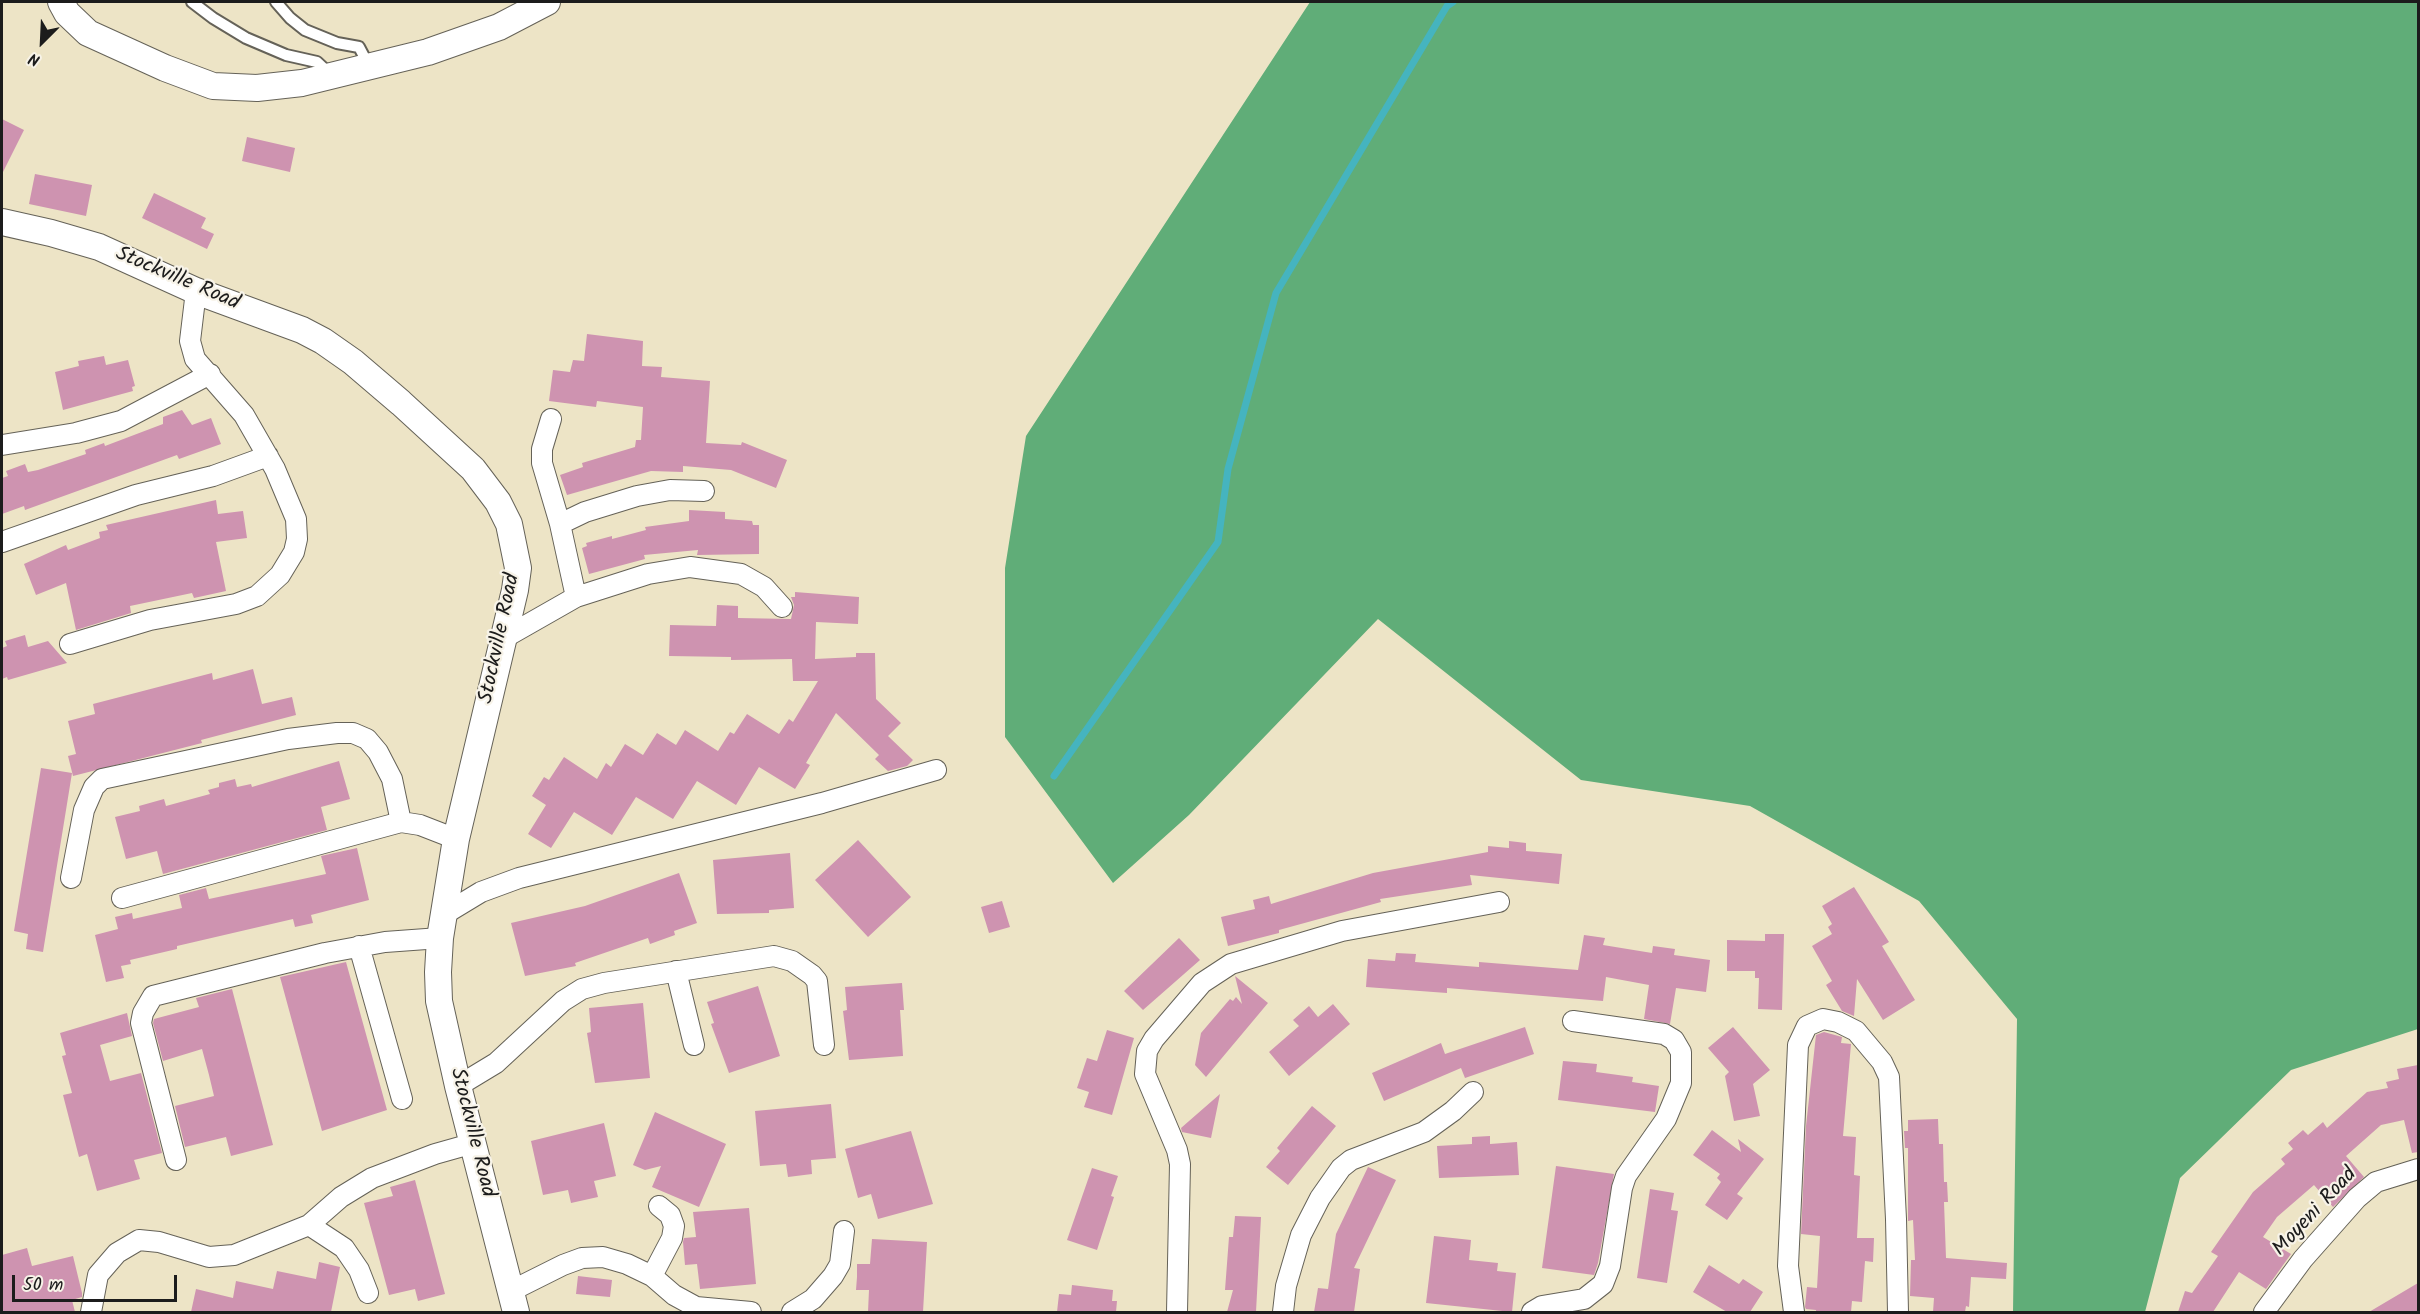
<!DOCTYPE html>
<html>
<head>
<meta charset="utf-8">
<style>
	body { margin:0 }
	#map { position:relative; width:2420px; height:1314px; overflow:hidden; background:#ede4c6; font-family:Kalam,sans-serif }
	canvas { display:block }
	.frame { position:absolute; inset:0; border:3px solid #1c1c1c; pointer-events:none }
	.north { position:absolute; left:12px; top:12px; width:60px; height:60px; -webkit-text-stroke:4px #f7f3e8; paint-order:stroke; rotate:204deg; font-size:16px; font-weight:700; line-height:24px; text-align:center; color:#1c1c1c }
	.north::after { content:''; display:block; margin:auto; width:21px; height:27px; background:#1c1c1c; clip-path:polygon(50% 0,100% 100%,50% 72%,0 100%) }
	.scale { position:absolute; left:12px; top:1275px; width:165px; height:27px; box-sizing:border-box; border:3px solid #1c1c1c; border-top:0; padding-left:8px; font-size:18px; line-height:21px; white-space:nowrap; color:#1c1c1c; -webkit-text-stroke:4px #f7f3e8; paint-order:stroke }
</style>
</head>
<body>
<div id="map">
<canvas width="2420" height="1314"></canvas>
<div class="frame"></div>
<div class="north">N</div>
<div class="scale">50 m</div>
</div>
<script>
const context = document.querySelector('canvas').getContext('2d');
context.lineJoin = 'round';
function fill(path, color) { context.fillStyle = color; context.fill(path, 'evenodd'); }
const poly = rows => new Path2D(rows.map(r => 'M' + r).join(''));
function trace(path, color, width, dash) { context.strokeStyle = color; context.lineWidth = width; context.lineCap = dash ? 'butt' : 'round'; context.setLineDash(dash || []); context.stroke(path); }
function label(font, color, halo, rows, align = 'center') {
  context.font = font + ' Kalam,sans-serif'; context.lineWidth = 4.5; context.setLineDash([]); context.textBaseline = 'middle'; context.strokeStyle = halo; context.fillStyle = color; for (const [text, x, y, turn = 0] of rows) {
    context.save(); context.translate(x, y); context.rotate((+turn || 0) * Math.PI / 180); context.textAlign = isNaN(turn) ? turn : align; if (halo) context.strokeText(text, 0, 0); context.fillText(text, 0, 0); context.restore();
  }
}
fill(poly([
	[1310,2,2418,2,2418,1029,2291,1070,2180,1178,2145,1312,2013,1312,2017,1019,1919,901,1750,806,1581,780,1378,619,1189,815,1113,883,1005,737,1005,568,1026,436]
]), '#60ad78');
trace(poly([
	[1054,776,1218,542,1228,469,1276,293,1447,6,1453,2]
]), '#45b4bf', 7);
fill(poly([
	[2,119,24,130,2,174],
	[247,137,295,148,290,172,242,161],
	[35,174,92,185,86,216,29,204],
	[154,193,206,218,201,228,214,234,207,249,142,218],
	[587,334,643,341,642,366,662,367,661,377,710,381,706,443,741,445,742,442,787,460,776,488,731,470,683,466,683,472,651,471,567,495,560,475,583,467,582,463,635,447,636,440,641,440,643,407,597,401,596,407,549,401,553,370,570,372,573,360,584,361],
	[104,356,106,365,128,360,135,386,132,387,133,391,63,410,55,372,79,366,78,361],
	[182,410,192,425,211,418,221,444,179,459,177,455,25,510,24,506,2,514,2,478,8,476,6,471,25,464,28,472,38,470,86,454,85,450,104,443,105,446,163,424,163,417],
	[216,500,218,514,243,511,247,538,216,542,226,591,194,598,192,593,130,606,131,613,76,630,66,583,36,595,24,564,66,545,68,550,100,538,99,532,108,530,106,525],
	[689,510,725,512,725,519,752,521,753,525,759,525,759,554,697,555,698,550,644,555,645,559,589,574,582,548,587,546,586,543,612,536,612,539,646,530,645,527,689,521],
	[795,592,859,597,858,624,816,622,815,659,856,657,856,653,875,653,876,699,901,723,888,736,913,760,907,766,888,771,875,759,879,755,836,713,806,763,810,765,795,789,759,767,736,805,697,781,673,819,636,797,612,835,574,812,551,848,528,834,546,805,532,796,544,777,549,780,564,757,597,779,606,763,611,767,625,744,643,755,657,733,676,745,685,730,718,751,730,732,734,734,747,714,779,734,789,719,793,722,818,681,793,681,792,659,731,660,731,657,669,656,670,625,716,626,717,605,738,606,738,618,791,619,794,605,791,597,795,597],
	[25,635,28,647,48,641,67,663,8,680,7,677,2,679,2,648,7,646,5,641],
	[253,669,262,704,292,697,296,715,201,740,202,743,73,776,68,756,76,754,68,721,95,714,93,704,212,673,213,680],
	[339,761,350,799,321,807,327,830,163,874,157,851,126,859,115,817,140,811,139,806,164,799,166,806,210,794,208,790,219,787,219,783,235,779,237,787,251,784,252,787],
	[41,768,72,773,43,952,26,949,28,934,14,931],
	[858,840,911,897,868,937,815,880],
	[1509,841,1526,843,1526,851,1562,854,1559,884,1470,875,1472,885,1380,899,1381,902,1279,930,1279,933,1228,946,1221,917,1255,909,1253,900,1269,896,1271,904,1373,873,1488,852,1488,846,1509,848],
	[357,848,369,900,311,915,313,923,295,927,293,919,177,946,177,949,130,960,131,964,121,966,124,978,106,982,95,935,118,929,115,917,132,913,133,919,182,908,179,895,206,888,209,899,326,874,321,856],
	[790,853,794,908,769,910,769,913,717,914,713,860],
	[679,873,697,923,674,931,675,935,650,944,648,938,575,963,576,966,525,976,511,923,585,906],
	[1854,887,1889,942,1882,946,1915,1000,1883,1020,1857,979,1854,1016,1842,1011,1826,985,1832,981,1812,946,1832,934,1828,927,1832,924,1822,906],
	[1002,901,1010,927,989,933,981,907],
	[1765,934,1784,934,1782,1010,1758,1009,1759,978,1755,978,1755,971,1727,971,1727,940,1765,941],
	[1584,935,1605,938,1603,945,1652,953,1653,946,1675,949,1674,955,1710,960,1706,992,1676,988,1670,1024,1644,1019,1649,985,1606,977,1603,1001,1447,988,1447,993,1366,987,1368,959,1395,961,1396,953,1416,954,1415,962,1479,967,1479,962,1578,970],
	[1179,938,1200,960,1143,1010,1124,991],
	[346,962,387,1110,322,1131,280,977],
	[1235,976,1268,1003,1206,1077,1195,1065,1201,1033,1230,999,1233,1001,1236,997,1242,1004],
	[902,983,904,1010,900,1010,903,1056,849,1060,843,1011,847,1010,845,987],
	[758,986,780,1056,729,1073,711,1024,714,1023,707,1002],
	[232,989,273,1145,231,1156,226,1137,185,1147,175,1106,214,1096,209,1075,202,1049,163,1061,153,1023,154,1019,199,1007,196,998],
	[643,1003,650,1078,595,1083,587,1033,591,1032,589,1008],
	[1333,1004,1350,1024,1289,1076,1269,1052,1299,1026,1293,1020,1309,1006,1318,1017],
	[127,1013,132,1036,100,1045,110,1081,141,1073,162,1153,134,1160,140,1179,97,1191,87,1154,79,1157,63,1095,72,1093,62,1056,66,1055,60,1033],
	[1525,1027,1534,1054,1465,1078,1461,1068,1384,1101,1372,1073,1441,1043,1445,1054],
	[1733,1027,1770,1070,1753,1084,1760,1116,1734,1121,1725,1076,1729,1072,1708,1048],
	[1107,1030,1134,1038,1112,1115,1084,1107,1089,1092,1077,1088,1087,1058,1097,1061],
	[1824,1032,1842,1037,1841,1043,1851,1044,1843,1136,1856,1137,1854,1175,1860,1176,1857,1238,1874,1238,1873,1262,1865,1261,1862,1302,1852,1301,1851,1312,1816,1312,1816,1310,1806,1309,1805,1307,1807,1287,1817,1288,1820,1236,1801,1234,1806,1126,1816,1035],
	[1563,1061,1597,1064,1596,1072,1633,1077,1632,1082,1659,1086,1655,1112,1558,1100],
	[2418,1065,2418,1152,2412,1153,2404,1120,2381,1125,2346,1156,2364,1177,2333,1207,2314,1185,2277,1217,2263,1237,2291,1254,2266,1289,2239,1272,2213,1312,2178,1312,2185,1291,2192,1293,2218,1256,2211,1252,2253,1192,2285,1164,2281,1159,2293,1149,2288,1143,2303,1130,2308,1135,2323,1122,2327,1128,2367,1092,2388,1088,2386,1082,2399,1079,2397,1069],
	[1220,1094,1211,1138,1182,1132,1181,1128],
	[831,1104,836,1158,811,1160,812,1174,788,1177,786,1164,760,1166,755,1111],
	[1312,1106,1336,1126,1288,1185,1266,1167,1280,1151,1277,1148],
	[655,1112,726,1144,699,1207,652,1187,661,1166,645,1170,633,1165],
	[1938,1119,1939,1144,1943,1144,1944,1182,1947,1182,1948,1202,1944,1202,1946,1258,2007,1263,2006,1279,1971,1277,1969,1307,1966,1306,1965,1312,1933,1312,1934,1298,1910,1296,1911,1260,1915,1260,1913,1220,1908,1221,1908,1148,1905,1148,1904,1131,1908,1131,1908,1120],
	[604,1123,616,1176,594,1181,598,1197,571,1203,568,1190,543,1195,531,1141],
	[1712,1130,1741,1152,1738,1139,1764,1159,1737,1194,1743,1198,1727,1220,1705,1205,1721,1182,1717,1178,1720,1174,1693,1155],
	[911,1131,933,1204,878,1219,871,1194,858,1198,845,1149],
	[1490,1136,1490,1144,1517,1142,1519,1175,1439,1178,1437,1146,1472,1144,1472,1137],
	[1556,1166,1614,1174,1598,1263,1594,1275,1542,1268],
	[1368,1167,1396,1180,1354,1268,1360,1269,1354,1312,1314,1312,1318,1288,1328,1289,1336,1234],
	[1092,1168,1118,1176,1111,1196,1114,1197,1097,1250,1067,1240],
	[415,1180,445,1294,418,1301,415,1289,389,1295,364,1203,393,1196,390,1187],
	[1650,1189,1674,1193,1671,1210,1678,1211,1667,1283,1637,1278],
	[749,1208,756,1284,700,1289,697,1264,685,1265,683,1242,684,1238,696,1237,693,1212],
	[1235,1216,1261,1217,1256,1312,1227,1312,1233,1290,1225,1290,1229,1237,1233,1237],
	[1434,1236,1471,1240,1469,1260,1498,1263,1497,1271,1516,1273,1512,1312,1426,1303],
	[872,1239,927,1242,923,1312,868,1312,869,1290,856,1290,857,1277,857,1264,870,1264],
	[27,1248,32,1266,73,1256,82,1293,82,1297,72,1300,75,1312,2,1312,2,1255],
	[319,1262,340,1267,331,1312,191,1312,196,1289,233,1298,236,1281,273,1289,277,1271,316,1279],
	[1709,1265,1739,1284,1743,1279,1763,1292,1750,1312,1727,1312,1693,1292],
	[578,1276,612,1280,610,1297,576,1294],
	[2418,1283,2418,1312,2369,1312],
	[1072,1285,1113,1290,1112,1301,1117,1301,1116,1312,1057,1312,1059,1294,1071,1295]
]), '#ce93b0');
const service = poly([
	[192,2,213,18,246,38,286,55,317,62,332,76],
	[276,2,290,18,305,30,337,43,359,47,369,66]
]);
const minor = poly([
	[2,445,76,433,121,421,210,374],
	[560,524,585,512,637,496,670,490,704,491],
	[2,542,136,495,213,476,268,456],
	[576,597,648,574,690,567,741,574,764,587,782,607],
	[504,638,576,597,560,524,542,463,542,449,551,419],
	[70,644,150,620,236,604,257,596,280,575,294,552,297,539,296,519,275,469,244,415,195,359,190,341,196,291],
	[71,878,84,810,94,787,102,779,288,739,337,733,353,733,367,739,378,752,392,779,401,822],
	[122,898,401,822,420,825,456,839],
	[443,915,481,892,519,878,822,803,936,770],
	[359,946,402,1099],
	[676,971,694,1045],
	[458,1086,496,1063,563,1001,582,989,604,983,774,956,792,961,812,975,817,981,824,1045],
	[176,1160,141,1023,143,1013,153,996,325,953,385,942,440,938],
	[309,1225,344,1248,359,1270,368,1293],
	[652,1276,672,1238,674,1226,670,1215,659,1206],
	[511,1291,563,1265,582,1258,603,1257,627,1264,652,1276,674,1295,696,1307,751,1312],
	[91,1312,98,1275,117,1253,139,1240,159,1242,209,1257,234,1255,309,1225,341,1197,372,1178,435,1154,474,1143],
	[792,1312,813,1299,833,1276,840,1264,844,1231],
	[1177,1312,1180,1164,1177,1150,1145,1074,1147,1051,1154,1039,1202,983,1231,964,1342,931,1499,902],
	[1283,1312,1286,1286,1301,1235,1320,1198,1341,1168,1351,1160,1424,1132,1453,1111,1473,1092],
	[1532,1312,1542,1306,1584,1299,1603,1284,1610,1266,1622,1188,1626,1176,1666,1119,1681,1083,1681,1052,1674,1040,1664,1034,1573,1021],
	[1794,1312,1788,1266,1798,1045,1807,1026,1823,1019,1838,1022,1856,1031,1882,1062,1889,1077,1896,1219,1898,1312],
	[2264,1312,2303,1259,2357,1198,2376,1182,2418,1169]
]);
const tertiary = poly([
	[61,2,67,13,88,33,165,68,213,86,257,88,302,83,428,52,499,27,547,2],
	[2,222,51,233,99,247,196,291,302,330,323,341,353,362,401,403,473,469,498,502,509,524,518,568,515,590,456,839,440,938,438,972,439,1001,458,1086,516,1312]
]);
trace(service, '#656258', 14);
trace(minor, '#656258', 22);
trace(tertiary, '#656258', 28);
trace(service, '#fff', 10);
trace(minor, '#fff', 20);
trace(tertiary, '#fff', 26);
label('21px', '#1c1c1c', '#f7f3e8', [
	["Stockville Road",177,280,23],
	["Stockville Road",501,639,-78],
	["Stockville Road",471,1133,76],
	["Moyeni Road",2316,1213,-47]
]);
</script>
</body>
</html>
